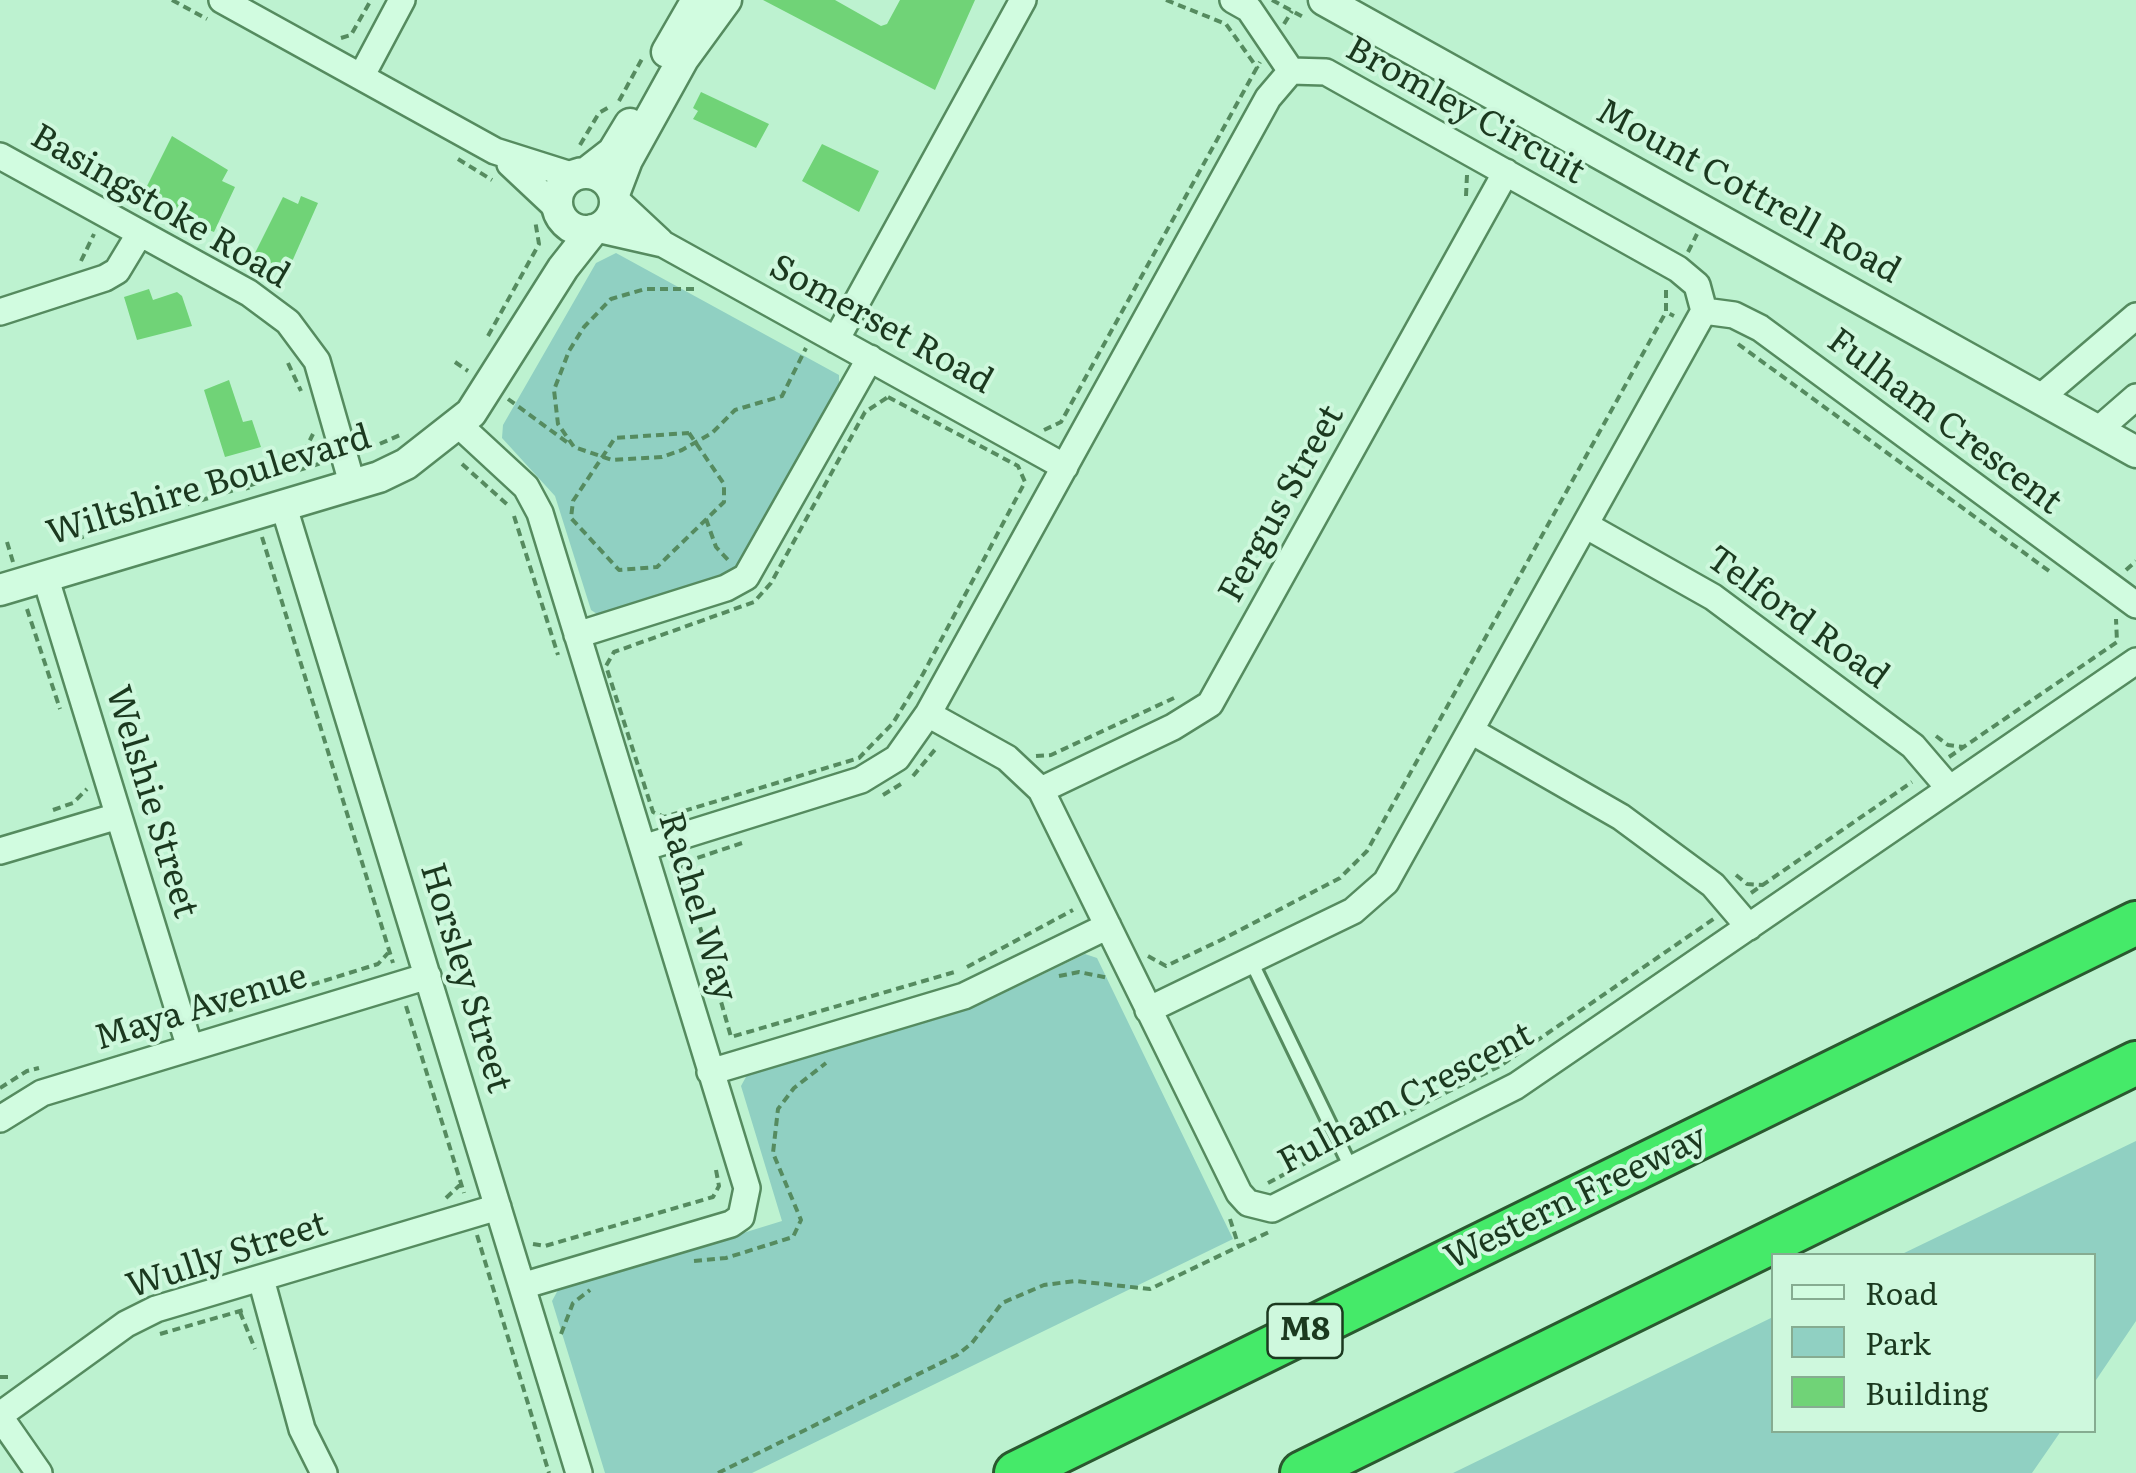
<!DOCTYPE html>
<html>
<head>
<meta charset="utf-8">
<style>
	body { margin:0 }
	#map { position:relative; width:2136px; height:1473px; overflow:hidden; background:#bdf2d0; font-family:Literata,serif }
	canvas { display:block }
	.legend { position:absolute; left:1771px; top:1253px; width:325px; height:180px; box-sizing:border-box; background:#cef8dd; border:2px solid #86ac91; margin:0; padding:12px 18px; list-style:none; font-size:30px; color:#1b391f }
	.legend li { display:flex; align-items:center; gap:20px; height:50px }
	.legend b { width:50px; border:2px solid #86ac91 }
</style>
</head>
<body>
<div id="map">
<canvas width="2136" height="1473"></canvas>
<ul class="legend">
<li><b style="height:12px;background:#d1fce0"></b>Road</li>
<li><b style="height:28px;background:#90d0c2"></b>Park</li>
<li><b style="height:28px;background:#70d377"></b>Building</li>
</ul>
</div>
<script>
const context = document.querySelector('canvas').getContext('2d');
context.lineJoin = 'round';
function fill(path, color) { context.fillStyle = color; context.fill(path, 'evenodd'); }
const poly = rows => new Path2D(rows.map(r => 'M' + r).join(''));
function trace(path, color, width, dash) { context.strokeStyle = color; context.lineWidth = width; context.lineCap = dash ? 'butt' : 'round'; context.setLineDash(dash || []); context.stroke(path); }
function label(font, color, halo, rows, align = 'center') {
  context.font = font + ' Literata,serif'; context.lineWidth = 8; context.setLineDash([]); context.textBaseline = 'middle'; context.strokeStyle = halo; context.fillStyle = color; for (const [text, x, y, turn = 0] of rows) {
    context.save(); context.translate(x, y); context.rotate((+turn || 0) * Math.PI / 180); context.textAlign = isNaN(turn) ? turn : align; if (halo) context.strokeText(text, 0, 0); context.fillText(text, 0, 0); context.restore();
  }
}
fill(poly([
	[616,253,839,375,839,384,740,566,729,576,597,614,591,610,555,496,502,438,503,425,596,263],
	[1085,954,1097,958,1233,1239,752,1473,605,1473,552,1301,558,1290,782,1221,741,1086,747,1075,985,1002],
	[2136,1141,2136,1321,2094,1383,2094,1256,1900,1255],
	[1773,1317,1774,1430,2061,1431,2032,1473,1453,1473]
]), '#90d0c2');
fill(poly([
	[763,0,835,0,881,26,887,24,900,0,975,0,935,90],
	[701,92,769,124,756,148,693,119,698,111,693,108],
	[172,136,228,170,222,181,235,187,214,232,182,220,185,215,146,197,146,188],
	[822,144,879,171,859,212,802,181],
	[301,196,318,203,287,273,253,257,283,197,298,204],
	[149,289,153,300,177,292,182,296,192,326,137,340,124,297],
	[229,380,243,422,252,420,261,447,225,457,204,390]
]), '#70d377');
const service = poly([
	[1251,961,1352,1170]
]);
const minor = poly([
	[222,0,495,151,574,176],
	[1233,0,1249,9,1291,71],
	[361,77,402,0],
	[0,156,249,293,288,322,317,361,352,483],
	[510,164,559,210],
	[615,199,660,241],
	[597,229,663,244,1065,467],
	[1704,311,1734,315,1760,328,2136,605],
	[0,312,105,278,117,271,140,233],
	[836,340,1023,0],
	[2041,397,2136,316],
	[459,425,526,487,540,513,747,1188,741,1217,731,1224,522,1286],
	[2098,430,2136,397],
	[283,504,579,1473],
	[1587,526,1713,597,1913,746,1949,788],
	[45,576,190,1048],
	[577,635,726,588,746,577,870,358],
	[928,714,1007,758,1041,790,1239,1193,1248,1203,1272,1209,1516,1086,2136,661],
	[1473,732,1621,817,1713,885,1749,927],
	[1041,790,1173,727,1210,704,1506,172],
	[643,848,861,780,897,758,928,714,1268,98,1291,71,1326,72,1678,269,1697,285,1704,311,1386,882,1353,911,1148,1010],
	[0,851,118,816],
	[710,1072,964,996,1108,926],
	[0,1119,42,1093,428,976],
	[261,1279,302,1429,324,1473],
	[0,1415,126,1324,156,1309,498,1207],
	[0,1417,39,1473]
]);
const tertiary = poly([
	[1324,0,2136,452],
	[667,52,697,0],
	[586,173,613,152,630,124],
	'557 202a29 29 0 1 1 58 0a29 29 0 1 1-58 0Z',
	[614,194,627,160,683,59,726,0],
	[0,590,379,477,406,464,471,413,563,268,593,230]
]);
const motorway = poly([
	[1016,1473,2136,923],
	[1302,1473,2136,1063]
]);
trace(service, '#558b5f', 18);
trace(minor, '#558b5f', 30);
trace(tertiary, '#558b5f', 35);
trace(motorway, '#2a582f', 48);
trace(poly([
	[172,0,207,19],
	[1166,0,1226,24,1258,69],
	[1272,0,1305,18],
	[1284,24,1292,11],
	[341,38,351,35,371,0],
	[619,101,643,57],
	[580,145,599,113,611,106],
	[458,159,492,180],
	[1466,196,1467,175],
	[1688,252,1697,234],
	[81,261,94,234],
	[694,289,645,289,611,299,584,327,569,351,554,390,558,424,574,447,612,460,662,457,682,450,712,433,735,410,782,396,806,348],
	[1666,290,1666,312,1674,316],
	[488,336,539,244,535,220],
	[1738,344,2049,571],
	[455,362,468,371],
	[288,363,301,391],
	[888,397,1018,466,1025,482,923,674,893,723,859,758,664,817,653,812,606,666,614,652,754,602,771,583,865,412,888,397],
	[508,399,568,443],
	[1044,430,1061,422,1260,62],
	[689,433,724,484,724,502,657,567,619,570,571,518,573,501,615,438,689,433],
	[368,449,400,435],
	[304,452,313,434],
	[462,464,510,507],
	[242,471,248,490],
	[514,516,558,655],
	[706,519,716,547,730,562],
	[262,537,393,963],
	[76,539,325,462],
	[7,542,13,562],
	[2126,570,2136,561],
	[27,609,60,709],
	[1936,736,1948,745,1964,747],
	[1036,756,1051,755,1174,698],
	[1949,757,2117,642,2116,619],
	[913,776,938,746],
	[883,795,901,784],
	[53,810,73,803,87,789],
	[742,843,682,863,731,1037,958,971],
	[1736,875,1747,884,1763,885],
	[1751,893,1912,782],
	[1148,956,1166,966,1221,940,1340,878,1367,851,1666,312],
	[967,967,1073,910],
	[1059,976,1079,972,1109,978],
	[406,1006,464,1193],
	[202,1009,211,1016,378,964,388,953],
	[149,1035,155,1014],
	[0,1088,27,1071,39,1068],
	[1352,1139,1500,1066,1715,918],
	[1268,1183,1326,1152],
	[446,1198,461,1184],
	[1230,1219,1239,1247],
	[477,1235,549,1473],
	[533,1244,545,1246,713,1197,719,1186,716,1170],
	[694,1261,726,1258,793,1237,801,1220,773,1153,778,1109,794,1088,826,1063],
	[240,1312,255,1349],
	[160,1334,247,1309],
	[561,1334,573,1303,590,1290],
	[0,1377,12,1377],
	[718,1473,957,1355,972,1343,1002,1303,1044,1285,1075,1281,1150,1289,1269,1232]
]), '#558b5f', 4, [8, 5]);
trace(service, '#d1fce0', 12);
trace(minor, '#d1fce0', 25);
trace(tertiary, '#d1fce0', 30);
trace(motorway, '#45ea69', 42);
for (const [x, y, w] of [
	[1305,1331,75]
]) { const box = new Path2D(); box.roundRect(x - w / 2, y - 27, w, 54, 8); context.fillStyle = '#cef8dd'; context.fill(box); trace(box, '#1b391f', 2.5); }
label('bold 32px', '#1b391f', null, [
	["M8",1305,1331]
]);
label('35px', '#1b391f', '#cef8dd', [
	["Bromley Circuit",1465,111,29],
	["Mount Cottrell Road",1748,192,29],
	["Basingstoke Road",160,207,30],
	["Somerset Road",881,325,29],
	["Fulham Crescent",1944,422,37],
	["Wiltshire Boulevard",209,486,-17],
	["Fergus Street",1282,504,-61],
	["Telford Road",1797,618,36],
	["Welshie Street",151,802,73],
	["Rachel Way",697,907,73],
	["Horsley Street",465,978,73],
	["Maya Avenue",201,1008,-17],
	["Fulham Crescent",1406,1099,-28],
	["Western Freeway",1576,1198,-26],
	["Wully Street",227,1256,-18]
]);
</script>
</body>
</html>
